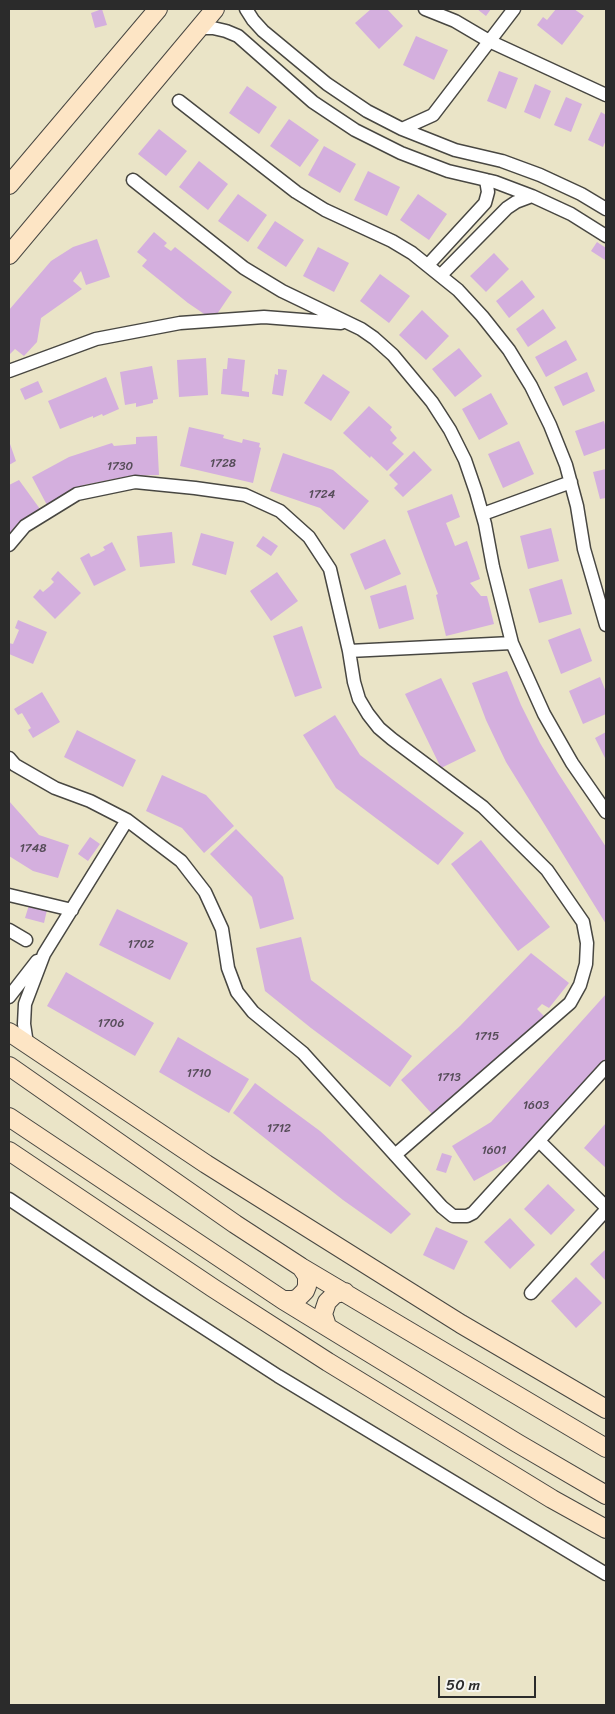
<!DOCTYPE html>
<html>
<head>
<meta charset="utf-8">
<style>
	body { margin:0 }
	#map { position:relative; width:615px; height:1714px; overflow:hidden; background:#eae4c7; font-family:Sriracha,sans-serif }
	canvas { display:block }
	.frame { position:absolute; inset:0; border:10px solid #2b2b2b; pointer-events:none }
	.scale { position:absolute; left:438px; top:1676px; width:98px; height:22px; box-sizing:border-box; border:2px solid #2b2b2b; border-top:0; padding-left:6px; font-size:15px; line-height:18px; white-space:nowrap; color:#2b2b2b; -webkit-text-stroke:4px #f6f6f2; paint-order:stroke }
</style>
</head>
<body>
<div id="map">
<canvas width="615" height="1714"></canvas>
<div class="frame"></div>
<div class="scale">50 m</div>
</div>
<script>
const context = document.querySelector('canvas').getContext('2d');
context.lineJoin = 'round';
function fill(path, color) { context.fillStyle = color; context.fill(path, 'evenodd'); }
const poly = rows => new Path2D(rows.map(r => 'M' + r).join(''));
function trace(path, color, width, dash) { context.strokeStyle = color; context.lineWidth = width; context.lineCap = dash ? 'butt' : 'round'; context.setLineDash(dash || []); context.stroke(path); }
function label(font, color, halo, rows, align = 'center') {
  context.font = font + ' Sriracha,sans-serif'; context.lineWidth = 5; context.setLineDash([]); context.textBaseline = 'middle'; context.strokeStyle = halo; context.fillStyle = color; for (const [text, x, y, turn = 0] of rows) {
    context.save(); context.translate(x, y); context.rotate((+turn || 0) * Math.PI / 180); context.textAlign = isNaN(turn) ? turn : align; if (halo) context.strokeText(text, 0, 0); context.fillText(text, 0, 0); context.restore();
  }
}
fill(poly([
	[102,9,107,25,95,28,91,13],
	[371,9,387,9,403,26,379,49,355,23],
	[477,9,491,9,486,16],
	[556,9,574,9,584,16,562,45,537,25,543,17,547,20],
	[416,36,448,50,434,80,403,65],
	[499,71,518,78,506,109,487,101],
	[535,84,551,91,540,119,524,112],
	[247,86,277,107,259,134,229,113],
	[566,97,582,104,571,132,554,125],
	[601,112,606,115,606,140,603,147,588,140],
	[289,119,319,140,300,167,270,146],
	[159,129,187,151,166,176,138,154],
	[324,146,356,164,340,193,308,175],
	[199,161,228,184,208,210,179,187],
	[368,171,400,187,387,216,354,200],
	[238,194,267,215,248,242,218,221],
	[418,194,447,214,429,240,400,220],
	[275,221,304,240,286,267,257,248],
	[154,232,167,243,164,246,171,251,175,247,232,292,213,320,188,303,142,266,147,260,137,252],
	[97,239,110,277,86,285,81,271,73,281,82,289,41,318,37,342,24,356,15,349,9,355,9,310,51,261,73,247],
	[597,242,606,248,605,260,591,251],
	[318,247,349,263,334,292,303,276],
	[494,253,509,269,486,292,470,276],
	[380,274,410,296,389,323,360,301],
	[522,280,535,297,509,318,496,301],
	[543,309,556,328,528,347,516,329],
	[422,310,449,336,426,360,399,335],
	[566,340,577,360,546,377,535,357],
	[459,348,482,376,455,397,432,369],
	[206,358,208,395,179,397,177,360],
	[228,358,245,360,242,391,249,392,249,397,221,394,223,369,227,369],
	[152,366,158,399,153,400,153,403,136,407,136,403,125,405,120,372],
	[278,369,287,370,283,396,272,394,275,374,278,375],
	[587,372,595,391,563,406,554,387],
	[323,374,350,392,331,421,304,403],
	[106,377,119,409,103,416,102,414,93,418,93,416,60,429,48,401],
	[38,381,43,392,25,400,20,389],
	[491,393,508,424,479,440,462,409],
	[369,406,392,427,390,430,397,438,392,443,404,454,387,471,371,456,370,458,343,433],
	[604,421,606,429,606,448,584,456,575,431],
	[189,427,224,435,223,438,242,443,243,439,260,443,259,447,261,448,253,483,180,466],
	[157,436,159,475,129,476,84,485,47,505,32,477,69,457,112,443,114,446,136,444,136,437],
	[9,441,16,461,9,465],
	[519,441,534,474,503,488,488,454],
	[414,451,432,470,403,497,394,488,398,484,389,475],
	[283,453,333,470,369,501,344,530,320,508,270,491],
	[606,469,606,498,600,499,593,472],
	[19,480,40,509,9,536,9,485],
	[452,494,460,517,446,523,455,546,467,541,480,579,470,583,481,596,487,596,494,624,446,636,436,595,438,594,407,511],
	[551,528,559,561,528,569,520,536],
	[172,532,175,563,140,567,137,536],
	[201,533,234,542,226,575,192,565],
	[263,536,278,546,271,556,256,546],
	[385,539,401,574,365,590,350,554],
	[112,542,126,570,94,586,80,558,89,553,91,557,98,554,105,550,103,547],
	[58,571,81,593,55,619,33,597,40,589,43,592,49,587,54,582,51,579],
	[277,572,298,601,271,621,250,591],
	[562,579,572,614,539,623,529,589],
	[406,585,414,619,379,629,370,596],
	[18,620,47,632,33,664,9,654,9,643,13,644,19,630,15,628],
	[302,626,322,688,295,697,273,636],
	[580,628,592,661,561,674,548,640],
	[507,671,521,705,540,743,558,773,606,847,606,924,506,762,486,720,472,683],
	[600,677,606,692,606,714,583,724,569,691],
	[441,678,476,751,441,768,405,694],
	[42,692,60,722,33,738,28,730,31,728,22,713,18,715,14,709],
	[335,715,360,755,464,833,438,865,336,788,303,735],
	[77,730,136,760,123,787,64,757],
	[606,732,606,760,595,738],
	[162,775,206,795,234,826,204,853,182,828,146,811],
	[9,801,39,835,69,845,58,878,33,871,9,856],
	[236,829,283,877,294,919,260,929,252,897,210,854],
	[90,837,100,844,88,861,78,854],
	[481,840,550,927,518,951,451,864],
	[29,905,47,910,44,923,25,918],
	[117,909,188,943,170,980,99,945],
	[301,937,311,980,412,1056,390,1087,311,1028,265,991,256,948],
	[531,953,569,983,549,1008,542,1004,537,1009,544,1016,433,1115,401,1080,460,1026],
	[66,972,154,1023,135,1056,47,1006],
	[606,994,606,1058,519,1156,474,1181,452,1146,491,1122],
	[178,1037,249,1079,229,1113,159,1072],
	[255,1083,320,1131,411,1214,391,1234,343,1200,233,1113],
	[606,1123,606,1168,584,1148],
	[442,1153,452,1156,446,1173,436,1170],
	[548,1184,575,1210,551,1235,524,1209],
	[510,1218,535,1245,510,1269,484,1242],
	[436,1227,468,1241,454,1270,423,1255],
	[606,1249,606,1281,590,1264],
	[576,1277,602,1303,576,1328,551,1301]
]), '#d4afde');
const street = poly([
	[246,9,253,20,263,31,327,84,367,111,402,129,455,150,502,161,540,175,581,194,606,209],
	[425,9,455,21,489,41,606,95],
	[199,28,213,28,226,31,238,36,313,102,355,130,401,153,448,171,495,182,532,196,571,214,606,236],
	[179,101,296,192,325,210,392,241,412,253,458,290,482,316,509,350,531,386,550,425,566,465,577,506,584,549,606,625],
	[402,129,433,115,514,9],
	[133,180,244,268,282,291,361,329,374,338,393,355,432,402,450,430,465,460,476,492,485,524,493,567,512,643,544,714,572,763,606,812],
	[428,265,485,203,488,192,486,180],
	[441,275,507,208,516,202,532,196],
	[9,371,96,339,180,323,264,317,341,323],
	[483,514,571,482],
	[9,545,25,526,77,494,135,482,195,488,245,495,280,511,309,537,330,569,349,651,354,682,359,699,368,714,379,728,392,739,483,807,547,870,583,922,587,943,586,964,580,985,570,1003,395,1155],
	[349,651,512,643],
	[9,758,15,765,55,788,90,801,127,820,181,861,205,892,222,929,228,968,237,992,253,1012,303,1053,442,1207,453,1216,467,1216,473,1213,606,1067],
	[9,895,72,910],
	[9,930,26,940],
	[9,997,37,961],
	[27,1044,24,1024,25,1004,44,954,127,820],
	[539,1141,606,1207],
	[9,1199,153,1295,278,1376,606,1574],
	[531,1293,606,1210]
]);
const secondary = poly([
	[9,185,158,9],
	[9,255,215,9],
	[9,1032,206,1164,461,1324,606,1409],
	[9,1066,235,1224,301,1267,606,1448],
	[9,1117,283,1300,517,1443,606,1495],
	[9,1151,213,1288,328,1362,552,1499,606,1529],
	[283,1300,293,1300,298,1298,305,1291,307,1286,307,1276,301,1267],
	[327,1326,323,1314,327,1302,335,1294,345,1292]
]);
trace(street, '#484742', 15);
trace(secondary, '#484742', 20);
trace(street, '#fff', 12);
trace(secondary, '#fde5c5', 18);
label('12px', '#554c58', null, [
	["1728",223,464],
	["1730",120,467],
	["1724",322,495],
	["1748",33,849],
	["1702",141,945],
	["1706",111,1024],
	["1715",487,1037],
	["1710",199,1074],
	["1713",449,1078],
	["1603",536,1106],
	["1712",279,1129],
	["1601",494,1151]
]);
</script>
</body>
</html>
